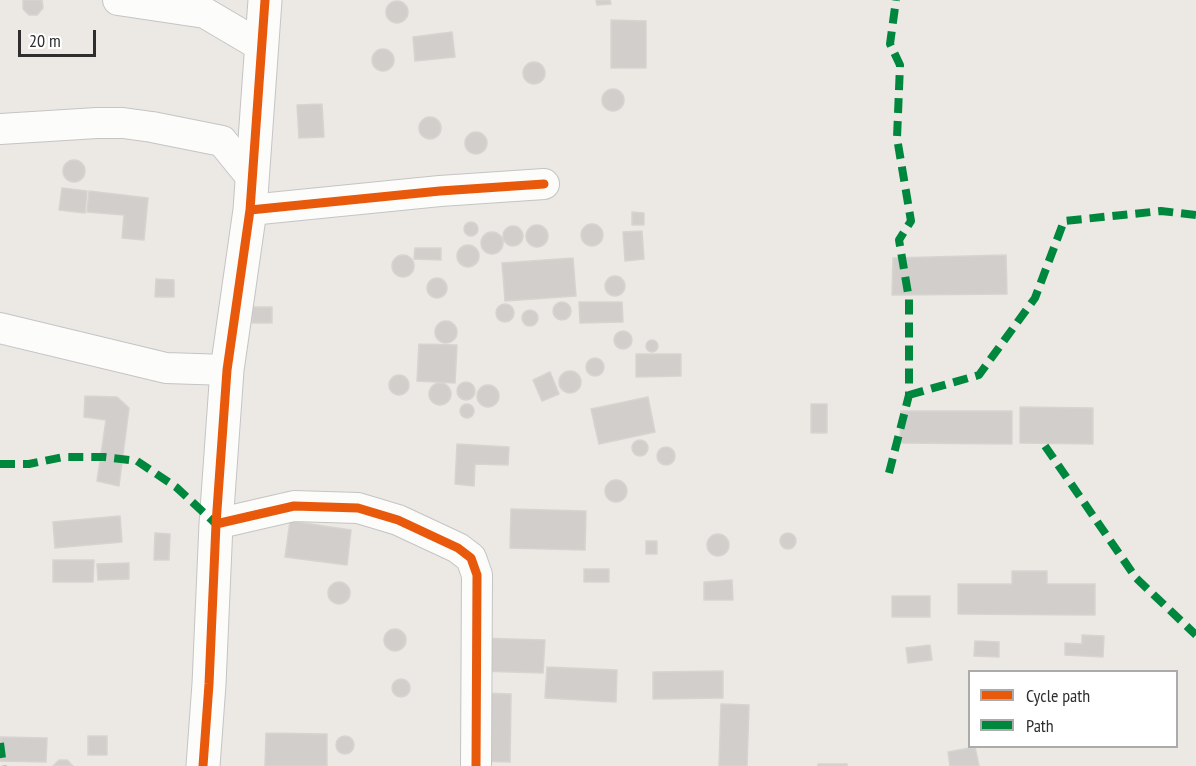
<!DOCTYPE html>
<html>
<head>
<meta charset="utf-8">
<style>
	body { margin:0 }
	#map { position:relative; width:1196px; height:766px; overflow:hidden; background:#ece8e4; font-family:"PT Sans Narrow",sans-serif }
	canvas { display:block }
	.legend { position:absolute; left:968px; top:670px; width:210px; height:78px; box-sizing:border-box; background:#fff; border:2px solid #ababab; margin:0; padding:8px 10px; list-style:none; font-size:18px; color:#2e2e2e }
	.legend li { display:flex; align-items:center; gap:12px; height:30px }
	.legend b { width:30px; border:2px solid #ababab }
	.scale { position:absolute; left:18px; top:30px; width:78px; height:27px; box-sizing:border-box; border:3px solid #2e2e2e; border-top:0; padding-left:8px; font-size:18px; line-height:21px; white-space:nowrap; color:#2e2e2e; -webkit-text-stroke:4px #fff; paint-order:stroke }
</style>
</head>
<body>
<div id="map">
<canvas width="1196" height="766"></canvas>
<ul class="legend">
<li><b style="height:8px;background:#e8590c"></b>Cycle path</li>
<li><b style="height:8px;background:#00873e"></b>Path</li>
</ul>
<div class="scale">20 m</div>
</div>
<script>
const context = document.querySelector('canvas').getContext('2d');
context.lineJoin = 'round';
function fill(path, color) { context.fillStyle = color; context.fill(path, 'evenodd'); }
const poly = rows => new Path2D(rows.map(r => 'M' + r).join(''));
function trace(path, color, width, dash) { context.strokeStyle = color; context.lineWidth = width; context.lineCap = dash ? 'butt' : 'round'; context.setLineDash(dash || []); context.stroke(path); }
const building = poly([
	[23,0,42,0,43,8,37,15,29,15,23,9,23,0],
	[596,0,610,0,611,4,597,5,596,0],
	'386 12a11 11 0 1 1 22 0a11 11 0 1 1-22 0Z',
	[611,20,646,21,646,68,611,68,611,20],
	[452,32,455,57,415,61,413,37,452,32],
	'372 60a11 11 0 1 1 22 0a11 11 0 1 1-22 0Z',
	'523 73a11 11 0 1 1 22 0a11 11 0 1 1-22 0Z',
	'602 100a11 11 0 1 1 22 0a11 11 0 1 1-22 0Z',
	[322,104,324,137,299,138,297,105,322,104],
	'419 128a11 11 0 1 1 22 0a11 11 0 1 1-22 0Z',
	'465 143a11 11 0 1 1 22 0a11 11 0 1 1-22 0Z',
	'63 171a11 11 0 1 1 22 0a11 11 0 1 1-22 0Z',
	[62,188,87,191,85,213,59,210,62,188],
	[89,191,148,198,144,240,122,238,124,215,87,212,89,191],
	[632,212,644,213,644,225,632,225,632,212],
	'464 229a7 7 0 1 1 14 0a7 7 0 1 1-14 0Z',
	'581 235a11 11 0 1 1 22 0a11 11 0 1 1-22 0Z',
	'526 236a11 11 0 1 1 22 0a11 11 0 1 1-22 0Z',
	'503 236a10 10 0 1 1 20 0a10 10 0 1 1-20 0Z',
	[642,231,644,259,625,261,623,232,642,231],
	'481 243a11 11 0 1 1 22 0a11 11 0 1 1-22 0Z',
	'457 256a11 11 0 1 1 22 0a11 11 0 1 1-22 0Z',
	[415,248,441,248,441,260,414,259,415,248],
	[1006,255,1007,294,892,295,893,258,1006,255],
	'392 266a11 11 0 1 1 22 0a11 11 0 1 1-22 0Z',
	[573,258,576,296,505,301,502,263,573,258],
	'605 286a10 10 0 1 1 20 0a10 10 0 1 1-20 0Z',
	'427 288a10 10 0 1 1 20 0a10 10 0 1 1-20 0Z',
	[156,279,174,280,174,297,155,297,156,279],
	[579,302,622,302,623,322,580,323,579,302],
	'553 311a9 9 0 1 1 18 0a9 9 0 1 1-18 0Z',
	'496 313a9 9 0 1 1 18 0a9 9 0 1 1-18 0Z',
	[252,307,272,307,272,323,252,323,252,307],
	'522 318a8 8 0 1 1 16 0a8 8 0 1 1-16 0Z',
	'435 332a11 11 0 1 1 22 0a11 11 0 1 1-22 0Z',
	'614 340a9 9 0 1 1 18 0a9 9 0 1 1-18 0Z',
	'646 346a6 6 0 1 1 12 0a6 6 0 1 1-12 0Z',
	[419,344,457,345,455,383,417,381,419,344],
	[636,354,681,354,681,376,636,377,636,354],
	'586 367a9 9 0 1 1 18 0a9 9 0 1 1-18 0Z',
	'559 382a11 11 0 1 1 22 0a11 11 0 1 1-22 0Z',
	[550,372,559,394,542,401,533,380,550,372],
	'389 385a10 10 0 1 1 20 0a10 10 0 1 1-20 0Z',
	'457 391a9 9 0 1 1 18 0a9 9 0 1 1-18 0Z',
	'429 394a11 11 0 1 1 22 0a11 11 0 1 1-22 0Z',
	'477 396a11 11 0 1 1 22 0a11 11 0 1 1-22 0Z',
	[85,396,117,397,129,408,119,486,97,481,106,420,84,417,85,396],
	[648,397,655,432,599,444,591,409,648,397],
	[811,404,827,404,827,433,811,433,811,404],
	'460 411a7 7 0 1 1 14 0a7 7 0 1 1-14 0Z',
	[1020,407,1093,408,1093,444,1020,443,1020,407],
	[901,411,1012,411,1012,444,900,443,901,411],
	'632 448a8 8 0 1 1 16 0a8 8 0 1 1-16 0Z',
	[457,444,509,447,508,465,475,464,474,486,455,484,457,444],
	'657 456a9 9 0 1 1 18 0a9 9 0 1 1-18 0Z',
	'605 491a11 11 0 1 1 22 0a11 11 0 1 1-22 0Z',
	[511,509,586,511,585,550,510,548,511,509],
	[120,516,122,542,55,548,53,522,120,516],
	[290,521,351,530,347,565,285,557,290,521],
	'780 541a8 8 0 1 1 16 0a8 8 0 1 1-16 0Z',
	[155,533,170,534,169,560,154,560,155,533],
	'707 545a11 11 0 1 1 22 0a11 11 0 1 1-22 0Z',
	[646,541,657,541,657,554,646,554,646,541],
	[53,560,94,560,93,582,53,582,53,560],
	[129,563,129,579,98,580,97,564,129,563],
	[584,569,609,569,609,582,584,582,584,569],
	[1012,571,1047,571,1047,584,1095,584,1095,615,958,614,958,584,1012,584,1012,571],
	[732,580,733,600,704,600,704,582,732,580],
	'328 593a11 11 0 1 1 22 0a11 11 0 1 1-22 0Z',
	[892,596,930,596,930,617,892,617,892,596],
	'384 640a11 11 0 1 1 22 0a11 11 0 1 1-22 0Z',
	[1082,635,1104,636,1103,657,1065,655,1065,643,1082,644,1082,635],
	[480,638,545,640,543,673,479,671,480,638],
	[975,641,999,642,999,657,974,656,975,641],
	[930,645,932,660,908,663,906,648,930,645],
	[547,667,617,670,616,702,545,698,547,667],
	[723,671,723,698,653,699,653,672,723,671],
	'392 688a9 9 0 1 1 18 0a9 9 0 1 1-18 0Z',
	[479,693,511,694,510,762,477,761,479,693],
	[721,704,749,705,747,766,719,766,721,704],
	[266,733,327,734,327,766,265,766,266,733],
	'336 745a9 9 0 1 1 18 0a9 9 0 1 1-18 0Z',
	[88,736,107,736,107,755,88,755,88,736],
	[0,737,47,738,46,762,0,761,0,737],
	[975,747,979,766,950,766,948,752,975,747],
	[59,760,67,760,73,766,53,766,59,760],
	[818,764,847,764,847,766,818,766,818,764]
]);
fill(building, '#d1cecb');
trace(building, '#d7d4d0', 1.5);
const street = poly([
	[118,0,205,13,261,46],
	[0,129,97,123,123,123,152,127,222,141,252,178],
	[250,210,440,191,544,184],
	[0,328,166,368,227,370],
	[216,524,294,506,358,508,398,520,458,548,471,558,477,575,476,766]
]);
const secondary = poly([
	[203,766,209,684,216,524,227,370,250,210,265,0]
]);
trace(street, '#c5c4c5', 32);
trace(secondary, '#c5c4c5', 35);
trace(street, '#fcfcfb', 30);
trace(secondary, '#fcfcfb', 33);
trace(poly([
	[909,395,979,375,1035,298,1064,221,1161,211,1196,215],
	[1045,446,1136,578,1196,635],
	[0,464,29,464,63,457,104,457,137,461,176,487,216,524],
	[889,473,909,395,909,299,899,240,911,221,897,138,900,65,890,44,896,0],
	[0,743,3,766]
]), '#00873e', 8, [15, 8]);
trace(poly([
	[250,210,440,191,544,184],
	[216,524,294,506,358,508,398,520,458,548,471,558,477,575,476,766],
	[203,766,209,684,216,524,227,370,250,210,265,0]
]), '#e8590c', 9);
</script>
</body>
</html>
